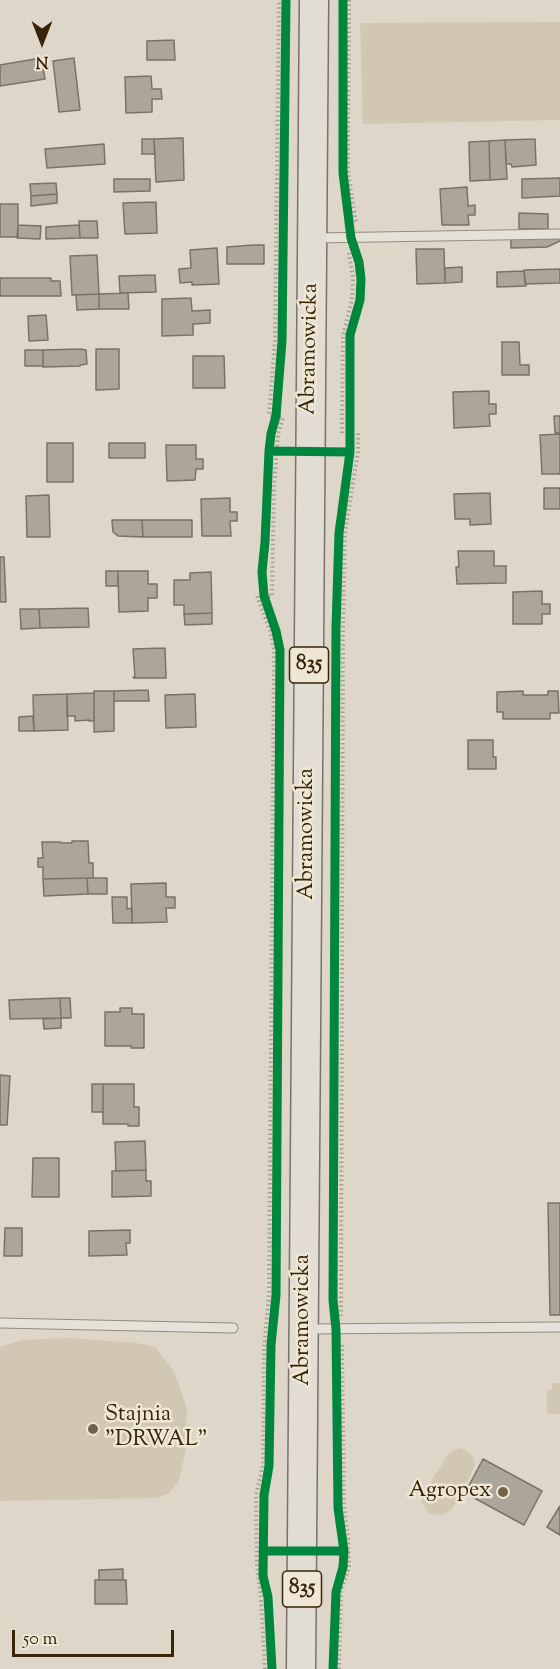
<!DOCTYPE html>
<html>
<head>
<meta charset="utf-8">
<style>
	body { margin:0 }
	#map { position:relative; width:560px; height:1669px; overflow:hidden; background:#ded6c8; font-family:"Sorts Mill Goudy",serif }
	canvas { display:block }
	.north { position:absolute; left:12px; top:12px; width:60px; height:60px; -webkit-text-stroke:4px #efe7d5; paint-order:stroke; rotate:180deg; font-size:16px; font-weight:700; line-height:24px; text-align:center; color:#382406 }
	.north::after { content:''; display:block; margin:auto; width:21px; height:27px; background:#382406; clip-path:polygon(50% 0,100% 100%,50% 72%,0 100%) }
	.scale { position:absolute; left:12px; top:1630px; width:162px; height:27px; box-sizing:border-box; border:3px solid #382406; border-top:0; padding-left:8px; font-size:18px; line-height:21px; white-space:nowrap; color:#382406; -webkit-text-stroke:4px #efe7d5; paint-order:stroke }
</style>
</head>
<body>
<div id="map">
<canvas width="560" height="1669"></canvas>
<div class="north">N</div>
<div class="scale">50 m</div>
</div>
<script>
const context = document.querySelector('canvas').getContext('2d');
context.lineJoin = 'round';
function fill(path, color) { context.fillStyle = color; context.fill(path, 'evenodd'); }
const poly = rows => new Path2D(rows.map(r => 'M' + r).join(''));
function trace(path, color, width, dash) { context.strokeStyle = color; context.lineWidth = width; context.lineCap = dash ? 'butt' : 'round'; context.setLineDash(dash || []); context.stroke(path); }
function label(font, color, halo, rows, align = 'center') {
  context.font = font + ' "Sorts Mill Goudy",serif'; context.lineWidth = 5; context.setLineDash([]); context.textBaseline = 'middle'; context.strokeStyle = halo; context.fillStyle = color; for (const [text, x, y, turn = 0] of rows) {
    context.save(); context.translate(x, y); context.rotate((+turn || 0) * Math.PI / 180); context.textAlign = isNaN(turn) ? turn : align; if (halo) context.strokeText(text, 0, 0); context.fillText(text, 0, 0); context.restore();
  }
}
fill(poly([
	[560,22,560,120,363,124,360,23],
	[68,1338,137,1343,155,1347,174,1371,187,1409,186,1448,179,1481,168,1494,156,1498,0,1501,0,1347,23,1340],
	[552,1383,560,1383,560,1414,547,1414,547,1390,552,1390],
	[459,1448,467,1451,473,1457,475,1464,472,1472,452,1509,442,1515,430,1514,423,1505,422,1500,423,1494,449,1453]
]), '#d2c7b2');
const building = poly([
	[174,40,175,60,147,60,147,41,174,40],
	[41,58,45,79,0,86,0,65,41,58],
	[74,58,80,110,59,112,53,61,74,58],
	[151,76,152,89,161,89,162,99,152,99,152,112,126,113,125,77,151,76],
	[183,138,184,180,156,182,154,139,183,138],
	[142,139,154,139,155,154,142,154,142,139],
	[535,139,536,165,512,167,511,164,506,164,505,140,535,139],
	[505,140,507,179,490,180,489,141,505,140],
	[489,141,490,180,470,181,469,142,489,141],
	[104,144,105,164,47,168,45,149,104,144],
	[560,178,560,196,522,198,522,179,560,178],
	[114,179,150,179,150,191,114,192,114,179],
	[56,183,57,194,31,196,30,184,56,183],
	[467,187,468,206,475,205,475,215,468,215,469,225,442,225,440,189,467,187],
	[57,194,57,203,31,206,31,196,57,194],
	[156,202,157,233,125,234,123,203,156,202],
	[0,204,18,204,18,237,0,237,0,204],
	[519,213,548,214,548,229,519,229,519,213],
	[79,221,97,221,98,238,80,238,79,221],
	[18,225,41,226,40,239,17,238,18,225],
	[79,225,80,238,46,239,46,227,79,225],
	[560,236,560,241,547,247,511,248,511,238,560,236],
	[253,245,264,245,264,264,227,264,227,247,253,245],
	[217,248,219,284,192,285,192,282,180,283,179,269,191,268,190,250,217,248],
	[416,249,444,249,445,283,417,284,416,249],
	[97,255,99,294,72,295,70,256,97,255],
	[462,267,462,282,445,283,445,268,462,267],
	[560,269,560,283,525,284,524,270,560,269],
	[524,271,526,286,497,287,497,272,524,271],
	[155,275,156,292,120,293,119,276,155,275],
	[0,278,51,278,51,281,60,281,61,296,0,296,0,278],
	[128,293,129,309,99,309,99,294,128,293],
	[99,294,99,309,77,310,76,295,99,294],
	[191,298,192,311,210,310,210,323,193,324,193,335,162,336,162,299,191,298],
	[46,315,48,340,29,341,28,316,46,315],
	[502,342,519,342,520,365,529,365,529,375,502,375,502,342],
	[80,349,86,350,87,364,80,365,80,366,43,367,43,350,80,349],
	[96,349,119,349,119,389,96,390,96,349],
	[25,350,43,350,43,366,25,366,25,350],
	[193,356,224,356,225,388,193,388,193,356],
	[489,391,489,404,496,404,496,414,489,414,490,426,454,428,453,392,489,391],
	[554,416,560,416,560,433,555,433,554,416],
	[560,434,560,474,542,474,540,435,560,434],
	[47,443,73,443,73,482,47,482,47,443],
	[109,443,145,443,145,458,109,458,109,443],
	[166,445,196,445,196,459,203,459,203,469,196,469,195,480,167,481,166,445],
	[544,488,560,488,560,509,544,509,544,488],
	[490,493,491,524,470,525,470,519,455,519,454,494,490,493],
	[49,495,50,537,27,537,26,496,49,495],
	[230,498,230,512,237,512,237,521,230,521,231,536,202,536,201,499,230,498],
	[112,520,142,520,143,537,118,536,113,532,112,520],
	[142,520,192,520,192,537,143,537,142,520],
	[458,551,494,551,494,566,506,566,506,583,457,584,456,567,459,567,458,551],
	[0,557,4,557,6,602,0,602,0,557],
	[106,571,118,571,118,586,106,586,106,571],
	[118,571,148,571,148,584,157,584,157,598,148,598,148,611,119,612,118,571],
	[211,572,212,613,184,614,184,605,174,605,174,580,190,580,190,573,211,572],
	[542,591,542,604,550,604,550,614,542,614,542,624,513,624,513,592,542,591],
	[88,608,89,627,40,628,39,609,88,608],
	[20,609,39,609,40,628,21,629,20,609],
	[212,613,212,624,185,625,184,614,212,613],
	[165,648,166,678,134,678,133,677,135,677,133,649,165,648],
	[148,690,149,701,114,701,114,691,148,690],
	[94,691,114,691,114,731,94,732,94,691],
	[523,691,523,695,548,695,548,691,558,691,559,713,550,713,550,719,503,719,503,712,497,712,497,692,523,691],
	[94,693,94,721,89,721,89,720,75,721,75,716,67,716,67,694,94,693],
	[67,694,68,730,34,731,33,695,67,694],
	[195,694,196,727,166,728,165,695,195,694],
	[33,716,34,731,19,731,19,717,33,716],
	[468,740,493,740,493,757,496,757,496,769,468,769,468,740],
	[72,841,88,841,89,863,93,863,93,878,43,879,43,867,38,867,38,858,43,858,42,842,61,842,61,843,72,843,72,841],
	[87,878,88,894,44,896,43,879,87,878],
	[87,878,107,878,107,894,88,894,87,878],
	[166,883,166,897,175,897,175,908,166,908,167,922,132,923,131,884,166,883],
	[112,897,127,897,127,909,132,908,132,923,113,923,112,897],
	[60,998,70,998,71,1018,61,1018,60,998],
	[60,998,61,1018,10,1019,9,1000,60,998],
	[120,1008,132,1008,132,1014,144,1014,144,1048,131,1048,131,1046,105,1046,105,1012,120,1012,120,1008],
	[61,1018,61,1028,44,1029,43,1019,61,1018],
	[0,1075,10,1076,7,1125,0,1125,0,1075],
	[92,1084,103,1084,103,1112,92,1112,92,1084],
	[103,1084,134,1084,134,1107,139,1107,139,1126,128,1126,128,1124,103,1124,103,1084],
	[145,1141,146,1170,116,1171,115,1142,145,1141],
	[33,1158,59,1158,59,1197,32,1197,33,1158],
	[146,1170,146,1181,151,1181,151,1196,112,1197,112,1171,146,1170],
	[548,1203,560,1203,560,1315,550,1315,548,1203],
	[5,1228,22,1228,22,1256,4,1256,5,1228],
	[130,1230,130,1243,126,1243,127,1255,89,1256,89,1231,130,1230],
	[483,1459,542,1491,524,1525,465,1493,483,1459],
	[560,1506,560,1535,547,1527,560,1506],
	[123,1569,123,1580,99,1580,99,1570,123,1569],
	[95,1580,126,1580,127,1604,95,1604,95,1580]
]);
fill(building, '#aca69a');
trace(building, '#7a7266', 1.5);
const service = poly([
	[315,238,560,234],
	[0,1323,233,1328],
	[306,1329,560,1327]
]);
const primary = poly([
	[301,1669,314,0]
]);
trace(service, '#928b7f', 11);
trace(primary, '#7a7266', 31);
trace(poly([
	[349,0,348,172,356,223],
	[342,433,343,335,352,299,353,278,349,253],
	[341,1316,343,628,345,533,358,452,358,433],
	[265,1669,261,1598,257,1566,256,1495,263,1466,264,1348,269,1295,274,650,270,631,257,596,272,596,274,487,278,434,283,418,269,415,275,341,279,0],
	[339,1669,341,1592,349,1567,348,1539,344,1508,342,1342]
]), '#a4a097', 4, [1.5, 3]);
trace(service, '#e6e2da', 9);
trace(primary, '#e1ddd4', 28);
trace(poly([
	[269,451,350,452],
	[263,1551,344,1551],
	[272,1669,268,1597,263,1576,264,1495,269,1466,271,1345,276,1295,280,650,276,631,264,596,262,572,265,542,269,451,271,434,276,416,282,341,286,0],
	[333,1669,336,1592,343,1567,344,1551,338,1508,336,1329,333,1300,336,628,339,533,350,452,350,335,360,300,361,279,359,262,351,238,343,173,343,0]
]), '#00873e', 9);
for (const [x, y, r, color] of [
	[93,1429,6,"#72624a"],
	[503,1492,6,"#72624a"]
]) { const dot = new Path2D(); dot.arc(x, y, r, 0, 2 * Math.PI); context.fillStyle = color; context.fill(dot); trace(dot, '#efe7d5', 2); }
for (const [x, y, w] of [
	[309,665,39],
	[302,1589,39]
]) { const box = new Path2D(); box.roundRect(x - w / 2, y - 18, w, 36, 4.5); context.fillStyle = '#efe7d5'; context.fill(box); trace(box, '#382406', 1.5); }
label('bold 21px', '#382406', null, [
	["835",309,665],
	["835",302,1589]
]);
label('22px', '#382406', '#efe7d5', [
	["Abramowicka",311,349,-89],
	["Abramowicka",308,834,-90],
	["Abramowicka",304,1320,-90]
]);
label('22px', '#382406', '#efe7d5', [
	["Stajnia",105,1416],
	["\"DRWAL\"",105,1441],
	["Agropex",491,1492,"right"]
], 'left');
</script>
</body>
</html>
